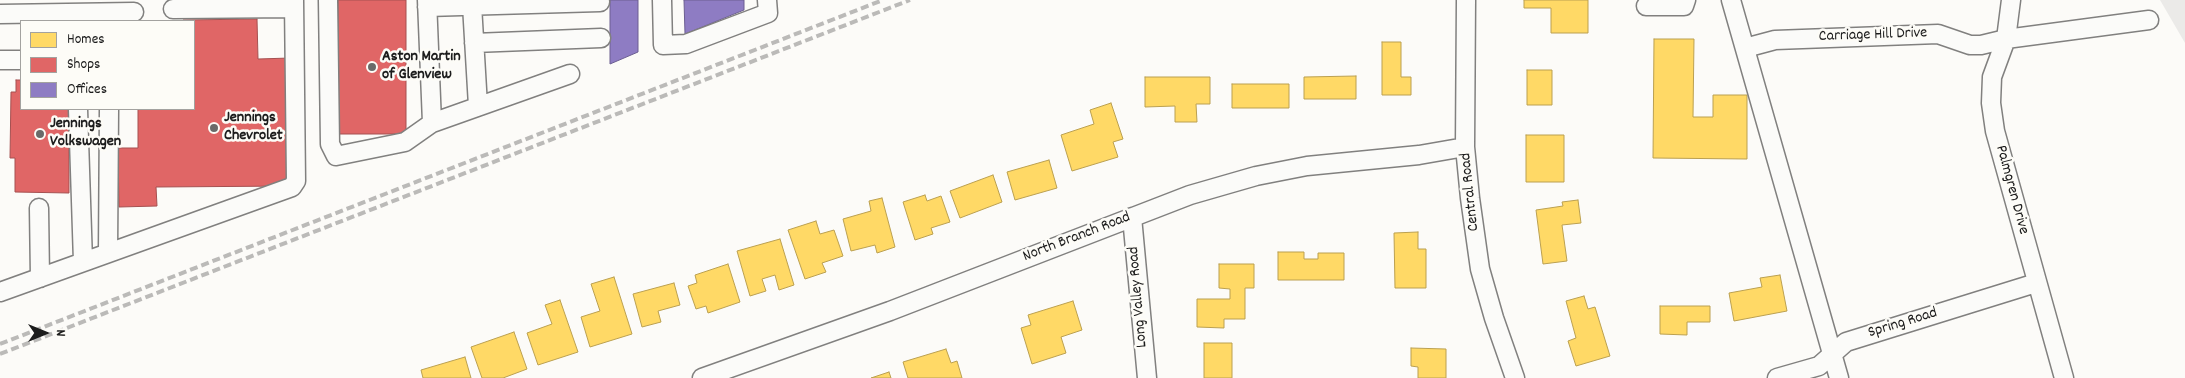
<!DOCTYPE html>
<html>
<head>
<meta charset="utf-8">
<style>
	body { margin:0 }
	#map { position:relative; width:2185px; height:378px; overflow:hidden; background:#fcfbf8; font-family:Dekko,sans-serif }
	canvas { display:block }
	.legend { position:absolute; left:20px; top:20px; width:175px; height:90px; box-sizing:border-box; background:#fdfcf7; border:1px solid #a3a29f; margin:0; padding:6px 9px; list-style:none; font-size:15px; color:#1c1c1c }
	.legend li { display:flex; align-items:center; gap:10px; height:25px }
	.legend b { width:25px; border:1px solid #a3a29f }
	.north { position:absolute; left:20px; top:308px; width:50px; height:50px; -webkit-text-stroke:4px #fdfcf7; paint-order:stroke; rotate:90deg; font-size:14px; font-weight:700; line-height:20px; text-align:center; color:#1c1c1c }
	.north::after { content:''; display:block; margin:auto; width:18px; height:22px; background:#1c1c1c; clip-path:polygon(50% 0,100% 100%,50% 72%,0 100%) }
</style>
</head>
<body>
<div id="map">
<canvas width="2185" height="378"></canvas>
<ul class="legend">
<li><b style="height:14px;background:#ffd966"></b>Homes</li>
<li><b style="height:14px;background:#e06666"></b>Shops</li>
<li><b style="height:14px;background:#8e7cc3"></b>Offices</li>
</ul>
<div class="north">N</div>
</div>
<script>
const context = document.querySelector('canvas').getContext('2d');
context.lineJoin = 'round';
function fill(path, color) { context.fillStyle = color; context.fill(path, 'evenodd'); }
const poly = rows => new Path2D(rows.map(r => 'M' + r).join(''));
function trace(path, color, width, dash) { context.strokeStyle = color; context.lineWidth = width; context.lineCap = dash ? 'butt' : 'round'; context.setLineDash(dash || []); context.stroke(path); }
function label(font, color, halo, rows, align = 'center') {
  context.font = font + ' Dekko,sans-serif'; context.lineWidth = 5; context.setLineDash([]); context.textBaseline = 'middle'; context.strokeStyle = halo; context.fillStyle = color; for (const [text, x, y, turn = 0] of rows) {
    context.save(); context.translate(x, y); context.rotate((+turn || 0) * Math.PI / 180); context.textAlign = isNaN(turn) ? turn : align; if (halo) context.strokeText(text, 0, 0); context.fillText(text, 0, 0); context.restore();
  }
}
fill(poly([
	[2160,0,2185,0,2185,43]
]), '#ebeae8');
const homes = poly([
	[1524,0,1588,0,1588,33,1551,33,1551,8,1524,8,1524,0],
	[1654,39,1694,39,1693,117,1713,117,1713,95,1747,95,1747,159,1653,158,1654,39],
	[1382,42,1401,42,1401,77,1411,77,1411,95,1382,95,1382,42],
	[1527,70,1552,70,1552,105,1527,105,1527,70],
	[1356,76,1356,99,1304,99,1304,77,1356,76],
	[1145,77,1210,77,1210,104,1196,104,1197,122,1175,122,1175,106,1145,107,1145,77],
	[1232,84,1289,84,1289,108,1232,108,1232,84],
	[1111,103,1123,139,1113,142,1118,157,1072,171,1061,135,1094,124,1090,110,1111,103],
	[1526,135,1564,135,1564,182,1526,182,1526,135],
	[1049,160,1057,188,1015,200,1007,172,1049,160],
	[993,175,1002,202,960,218,950,191,993,175],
	[925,195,927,201,941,196,950,222,931,228,933,234,915,240,903,202,925,195],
	[882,198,895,247,877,253,875,245,851,251,843,219,871,211,869,201,882,198],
	[1578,200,1581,223,1562,225,1567,261,1543,264,1536,210,1563,206,1562,202,1578,200],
	[816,221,820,234,834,230,843,256,822,263,826,272,805,279,788,230,816,221],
	[1418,232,1418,249,1426,249,1426,288,1395,288,1394,233,1418,232],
	[780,239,794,285,779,290,775,275,762,279,766,291,750,296,737,251,780,239],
	[1278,252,1304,252,1304,259,1318,259,1318,253,1344,253,1344,280,1278,280,1278,252],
	[728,264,740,302,708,313,706,306,696,309,688,286,697,283,695,275,728,264],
	[1219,264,1254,264,1254,288,1245,288,1245,319,1224,319,1224,328,1197,327,1197,299,1230,299,1230,289,1219,288,1219,264],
	[1780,275,1787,311,1734,321,1729,293,1762,287,1760,278,1780,275],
	[614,277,632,334,590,347,581,317,600,311,591,284,614,277],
	[674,283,680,305,658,311,661,322,642,327,633,294,674,283],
	[1584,296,1588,309,1595,307,1610,356,1576,366,1568,341,1576,338,1566,301,1584,296],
	[560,300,578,352,538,365,527,333,552,324,545,305,560,300],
	[1073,301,1082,330,1061,337,1066,353,1032,364,1021,328,1031,325,1028,315,1073,301],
	[1660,306,1710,306,1710,322,1687,322,1687,335,1660,334,1660,306],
	[514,332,527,369,503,378,482,378,471,347,514,332],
	[1204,343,1232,343,1232,378,1204,378,1204,343],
	[1411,348,1446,349,1446,378,1418,378,1418,367,1411,366,1411,348],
	[946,349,951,363,957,361,962,378,908,378,903,362,946,349],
	[465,357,471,378,423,378,421,370,465,357],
	[889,372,891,378,871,378,889,372]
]);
fill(homes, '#ffd966');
trace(homes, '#bba050', 1);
const shops = poly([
	[338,0,406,0,406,134,338,134,338,0],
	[257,19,258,59,290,58,291,186,156,187,157,206,119,207,118,148,138,148,138,109,194,109,194,21,183,21,183,20,257,19],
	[16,80,21,80,21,109,69,109,69,193,15,192,15,158,10,158,11,92,16,92,16,80]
]);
fill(shops, '#e06666');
trace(shops, '#a55050', 1);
const offices = poly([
	[610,0,638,0,638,52,610,64,610,0],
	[684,0,744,0,744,10,685,34,684,0]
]);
fill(offices, '#8e7cc3');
trace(offices, '#6c5f91', 1);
const minor = poly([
	[328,0,330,144,336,156,405,142,432,123,570,74],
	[427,0,432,123],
	[662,0,663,45,686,44,768,13,767,0],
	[1466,0,1465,147,1470,198,1480,269,1494,318,1515,378],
	[1731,0,1839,378],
	[2011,0,2006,39,1992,77,1991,103,1995,131,2064,378],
	[472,5,478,106],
	[1646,6,1684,6,1686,0],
	[427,7,600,2],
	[173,9,294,8],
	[0,14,134,12],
	[474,43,601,38],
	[1745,48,1775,40,1938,34,1970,45,1981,45,2006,39,2149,20],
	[0,60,21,60],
	[78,109,83,262],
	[39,208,40,278],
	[1132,217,1147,378],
	[108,253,109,109],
	[0,292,292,187,296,181,294,0],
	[702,378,890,311,1190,195,1256,176,1307,166,1419,155,1465,147],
	[1777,378,1819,366,1846,342,2036,283]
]);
trace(minor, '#81807f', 21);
trace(minor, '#fbfbf9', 18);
trace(poly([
	[0,344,883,0],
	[0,354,910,0]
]), '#bbbab8', 4, [8, 4]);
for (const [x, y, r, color] of [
	[372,67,5,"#6a6a69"],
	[214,128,5,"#6a6a69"],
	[40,134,5,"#6a6a69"]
]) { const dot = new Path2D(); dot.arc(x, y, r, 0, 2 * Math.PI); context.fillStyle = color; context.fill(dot); trace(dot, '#fdfcf7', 2); }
label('16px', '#1c1c1c', '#fdfcf7', [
	["Carriage Hill Drive",1873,36,-2],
	["Palmgren Drive",2011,190,75],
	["Central Road",1471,192,-96],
	["North Branch Road",1077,238,-21],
	["Long Valley Road",1139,297,-95],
	["Spring Road",1903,324,-17]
]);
label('bold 16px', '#1c1c1c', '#fdfcf7', [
	["Aston Martin",382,58],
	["of Glenview",382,76],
	["Jennings",224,119],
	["Chevrolet",224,137],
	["Jennings",50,125],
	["Volkswagen",50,143]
], 'left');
</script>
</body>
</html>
